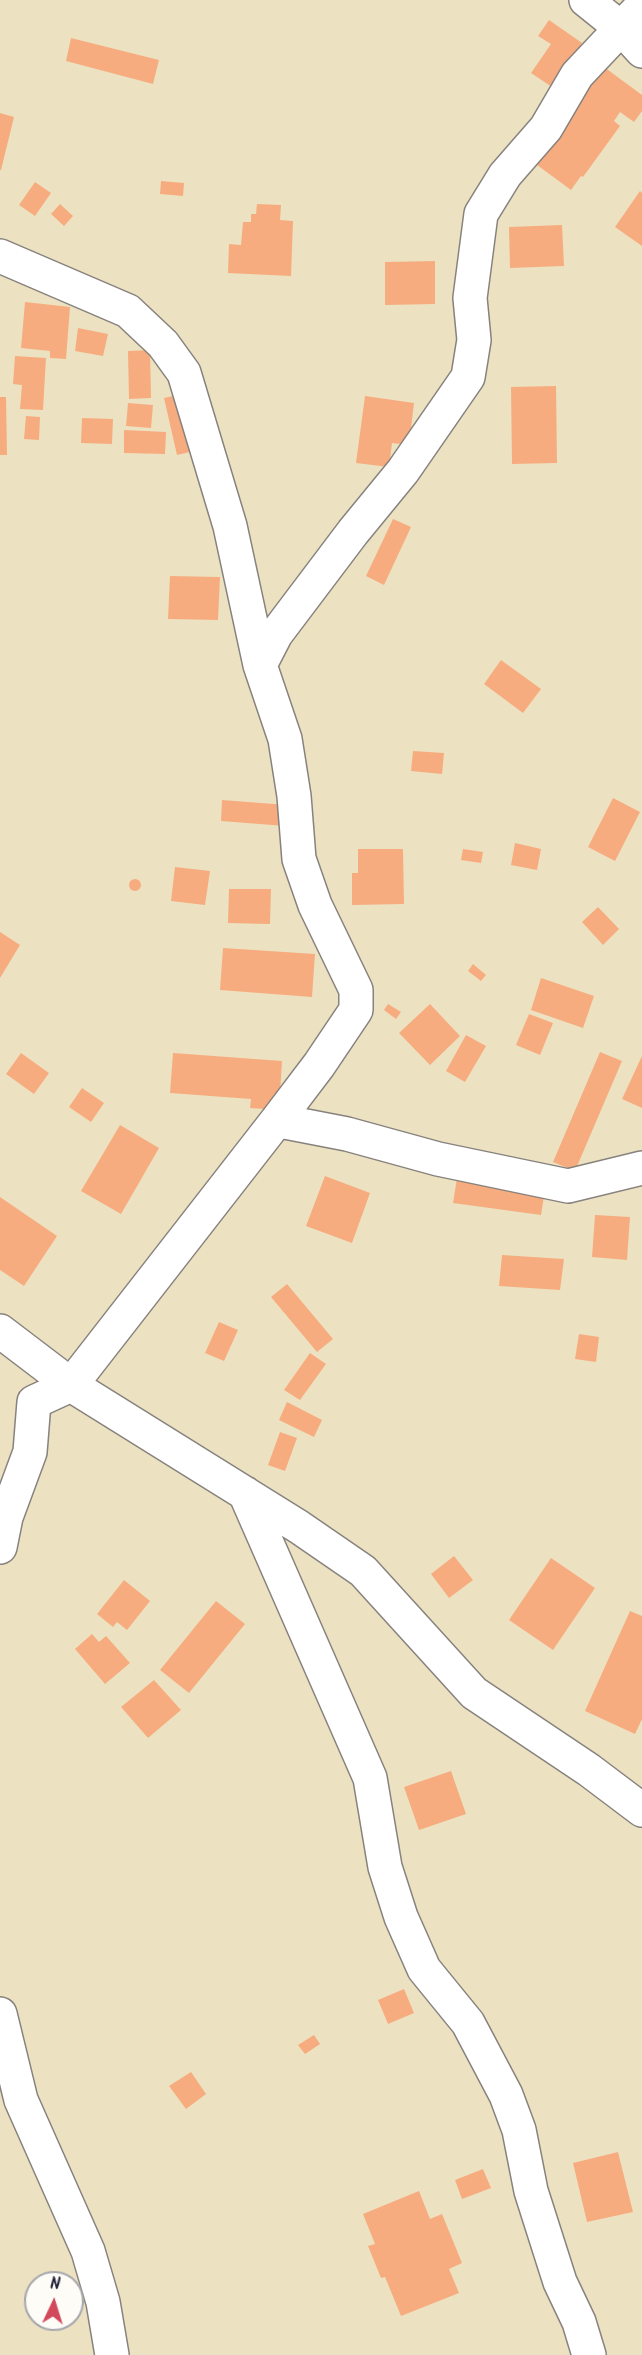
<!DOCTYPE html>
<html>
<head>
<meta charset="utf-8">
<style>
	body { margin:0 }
	#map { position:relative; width:642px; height:2355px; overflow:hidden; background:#ece2c2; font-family:Kalam,sans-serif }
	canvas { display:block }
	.north { position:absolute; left:24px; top:2271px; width:60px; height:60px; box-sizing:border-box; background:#fdfcf7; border:2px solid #a5a5ac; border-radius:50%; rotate:4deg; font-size:16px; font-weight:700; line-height:24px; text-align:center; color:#22223b }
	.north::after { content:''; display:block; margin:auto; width:21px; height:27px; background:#d1495b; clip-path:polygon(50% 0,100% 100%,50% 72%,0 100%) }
</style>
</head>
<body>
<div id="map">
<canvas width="642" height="2355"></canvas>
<div class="north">N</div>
</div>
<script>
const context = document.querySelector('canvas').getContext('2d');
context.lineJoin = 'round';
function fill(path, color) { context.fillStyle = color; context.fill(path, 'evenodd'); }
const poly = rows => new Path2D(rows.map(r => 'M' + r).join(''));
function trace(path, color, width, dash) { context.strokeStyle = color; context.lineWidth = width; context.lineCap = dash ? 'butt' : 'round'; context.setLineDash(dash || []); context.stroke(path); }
fill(poly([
	[549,20,582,43,552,87,531,73,551,44,538,36],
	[71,38,159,60,153,84,66,61],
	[604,67,642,95,642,111,634,122,620,112,614,121,620,126,583,177,581,176,571,190,533,162],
	[0,113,14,117,1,170,0,170],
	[161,181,184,183,183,196,160,194],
	[35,182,51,193,35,216,19,205],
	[640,191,642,193,642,246,615,227],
	[60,204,73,216,64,226,51,214],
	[257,204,281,205,280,220,293,221,291,276,228,273,229,244,241,245,243,222,251,222,251,214,256,214],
	[562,225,564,266,510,268,509,227],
	[435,261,435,304,385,305,385,262],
	[25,302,70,307,66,359,50,358,50,351,21,348],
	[78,328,108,334,103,356,75,351],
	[150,350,151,398,129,399,128,351],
	[15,356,46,358,43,410,20,409,22,385,13,384],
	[556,386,557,463,512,464,511,387],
	[182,394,194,451,177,455,164,398],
	[365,396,414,403,409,445,392,443,389,467,356,463],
	[0,397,6,397,7,455,0,455],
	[128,403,153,405,151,428,126,426],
	[26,416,40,417,39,440,24,439],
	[82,418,113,419,112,444,81,443],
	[124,430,166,432,165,454,124,453],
	[393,519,411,527,384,585,366,576],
	[170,576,220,577,218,620,168,619],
	[501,660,541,689,523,713,484,684],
	[413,751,444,753,442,774,411,771],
	[613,798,640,812,615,861,588,847],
	[222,800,287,805,285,826,221,821],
	[515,843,541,849,537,870,511,865],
	[358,849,403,849,404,904,352,905,352,873,358,873],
	[463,849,483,852,481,863,461,860],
	[175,867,210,871,205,905,171,901],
	'129 885a6 6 0 1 1 12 0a6 6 0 1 1-12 0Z',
	[229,889,271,889,270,924,228,923],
	[598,907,619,929,603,945,582,922],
	[0,932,20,945,0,978],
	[223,948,315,954,312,997,220,990],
	[473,964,486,975,481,981,468,971],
	[541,978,594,996,583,1028,531,1010],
	[388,1004,401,1012,396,1019,384,1010],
	[430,1004,460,1036,430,1065,399,1033],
	[529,1014,553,1023,540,1055,516,1045],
	[466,1035,486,1046,465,1082,446,1071],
	[600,1052,622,1061,575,1171,553,1162],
	[21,1053,49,1073,34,1094,6,1074],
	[173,1053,282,1061,279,1110,250,1108,251,1099,170,1093],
	[642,1056,642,1108,622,1099],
	[82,1088,104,1103,91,1122,69,1107],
	[120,1125,159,1148,121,1214,81,1191],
	[325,1176,370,1193,352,1243,306,1226],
	[457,1178,545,1190,541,1215,453,1203],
	[0,1197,57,1236,24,1286,0,1270],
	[595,1215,630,1217,627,1260,592,1257],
	[502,1255,564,1259,560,1290,499,1286],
	[287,1284,333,1339,317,1352,271,1297],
	[219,1322,238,1330,224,1361,205,1353],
	[579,1334,599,1337,596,1362,575,1359],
	[310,1353,326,1364,300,1400,284,1390],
	[287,1402,322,1420,314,1437,279,1420],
	[280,1432,297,1438,285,1471,268,1465],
	[454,1556,473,1580,449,1598,431,1574],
	[551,1558,595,1588,553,1650,509,1620],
	[124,1580,150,1601,127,1630,117,1622,113,1627,97,1614],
	[216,1601,245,1624,189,1693,160,1670],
	[630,1611,642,1616,642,1719,635,1734,585,1711],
	[92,1634,99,1642,106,1636,130,1663,105,1684,75,1649],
	[154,1680,181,1710,148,1738,121,1707],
	[451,1771,466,1814,419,1830,404,1787],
	[404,1989,414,2013,388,2024,378,2000],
	[314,2035,320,2044,305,2054,298,2045],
	[191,2072,206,2094,186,2109,169,2086],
	[618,2152,633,2212,587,2222,573,2163],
	[483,2169,491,2188,462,2199,455,2180],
	[419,2191,430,2219,442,2214,462,2263,449,2269,459,2293,401,2316,385,2277,381,2278,368,2246,375,2244,363,2214]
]), '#f7ac7f');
const street = poly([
	[586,0,622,29,642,51],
	[0,256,128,311,163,344,184,373,230,526,260,665],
	[278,1119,285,1122,347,1134,438,1159,568,1186,642,1168],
	[0,1331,71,1385,299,1527,363,1571,474,1693,589,1770,642,1810],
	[245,1493,370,1778,385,1867,401,1917,424,1969,468,2023,506,2095,519,2130,531,2191,560,2282,579,2322,589,2355],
	[0,1547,6,1517,30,1452,34,1402,71,1385,278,1119,319,1065,356,1010,356,990,315,905,299,859,294,796,285,739,260,665,276,634,353,532,403,471,468,377,474,340,470,298,481,214,505,175,546,128,577,75,642,6],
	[0,2014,21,2100,88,2251,103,2302,112,2355]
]);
trace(street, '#87827e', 36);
trace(street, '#fff', 33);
</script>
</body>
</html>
